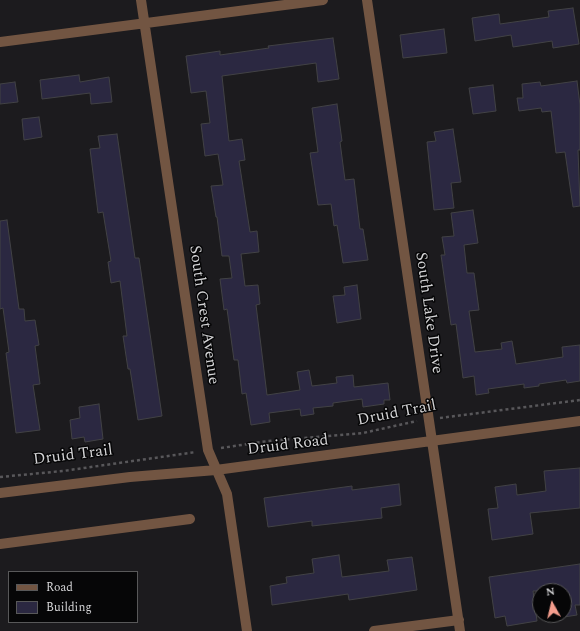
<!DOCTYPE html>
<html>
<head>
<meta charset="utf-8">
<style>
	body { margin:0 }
	#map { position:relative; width:580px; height:631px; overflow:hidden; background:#1c1b1e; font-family:Spectral,serif }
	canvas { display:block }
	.legend { position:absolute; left:8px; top:571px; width:130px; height:52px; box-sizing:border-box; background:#060607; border:1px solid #585859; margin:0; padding:5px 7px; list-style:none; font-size:12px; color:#d3d3d5 }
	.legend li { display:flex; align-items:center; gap:8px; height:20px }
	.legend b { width:20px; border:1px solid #585859 }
	.north { position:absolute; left:532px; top:583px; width:40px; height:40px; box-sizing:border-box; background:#060607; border:1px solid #585859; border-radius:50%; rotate:352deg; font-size:11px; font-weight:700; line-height:16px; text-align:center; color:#d3d3d5 }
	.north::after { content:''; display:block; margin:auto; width:14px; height:18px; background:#f49d8d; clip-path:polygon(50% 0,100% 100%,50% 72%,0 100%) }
</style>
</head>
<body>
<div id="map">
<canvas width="580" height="631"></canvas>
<ul class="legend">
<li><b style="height:5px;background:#725542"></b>Road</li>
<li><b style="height:11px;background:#2b2841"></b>Building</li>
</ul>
<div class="north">N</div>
</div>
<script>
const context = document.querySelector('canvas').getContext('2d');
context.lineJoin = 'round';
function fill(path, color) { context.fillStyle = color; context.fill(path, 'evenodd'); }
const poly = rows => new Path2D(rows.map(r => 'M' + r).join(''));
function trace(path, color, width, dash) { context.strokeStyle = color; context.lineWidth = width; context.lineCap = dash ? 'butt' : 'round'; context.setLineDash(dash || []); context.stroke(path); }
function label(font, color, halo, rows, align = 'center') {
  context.font = font + ' Spectral,serif'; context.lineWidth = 3; context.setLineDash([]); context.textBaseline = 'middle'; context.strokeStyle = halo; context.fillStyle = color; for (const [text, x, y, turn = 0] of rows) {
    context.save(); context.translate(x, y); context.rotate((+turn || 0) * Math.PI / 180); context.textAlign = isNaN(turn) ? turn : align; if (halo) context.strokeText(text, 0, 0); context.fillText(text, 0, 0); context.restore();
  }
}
const building = poly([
	[573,8,579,44,553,48,552,41,513,47,511,35,475,41,472,18,499,14,500,24,549,17,548,11,573,8],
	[444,29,447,53,403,58,400,35,444,29],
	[333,38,339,79,318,82,316,63,222,76,229,141,242,139,245,160,239,161,250,232,257,231,259,252,241,254,245,286,258,285,260,304,256,305,267,395,300,390,297,372,309,370,312,386,337,383,336,377,353,375,354,387,388,383,390,400,384,400,384,404,363,407,362,399,333,403,333,406,313,408,314,414,301,416,300,409,269,413,270,422,251,425,246,393,242,394,238,360,234,360,227,309,224,310,220,279,232,278,229,256,222,256,217,217,216,217,211,186,223,185,218,154,205,156,201,124,210,123,206,91,191,93,186,56,220,51,220,55,269,48,268,46,333,38],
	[79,75,80,82,109,77,112,102,91,104,90,93,42,99,40,80,79,75],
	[577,81,580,105,580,150,578,150,580,206,573,207,565,152,556,153,551,111,542,112,541,108,519,111,517,98,523,98,522,84,540,82,541,86,577,81],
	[15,82,18,102,0,104,0,84,15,82],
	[493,85,496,111,473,114,469,88,493,85],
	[337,104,342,141,340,142,345,180,354,179,360,229,363,229,368,260,343,263,337,225,334,226,331,204,318,205,310,153,318,152,312,108,337,104],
	[39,117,42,137,24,140,22,119,39,117],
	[453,129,461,182,451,183,454,208,434,210,427,142,436,141,434,132,453,129],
	[117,134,135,258,139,258,162,416,138,420,130,369,128,369,123,336,127,336,120,281,111,283,108,262,111,261,103,212,98,213,90,149,100,148,98,136,117,134],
	[473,210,478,243,464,245,467,273,474,273,479,310,469,311,475,352,502,349,501,343,512,341,516,364,563,357,562,347,580,345,580,381,567,383,566,380,539,384,539,386,524,388,524,384,488,389,489,393,476,395,474,376,463,378,456,324,451,325,441,255,445,255,442,237,454,236,451,213,473,210],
	[7,220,19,309,24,309,25,321,35,320,39,345,35,346,40,384,33,385,40,430,16,433,6,353,9,352,3,308,0,309,0,221,7,220],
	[357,285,361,319,337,323,333,296,345,295,344,287,357,285],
	[99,404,103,439,85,442,84,437,72,439,70,420,80,418,79,407,99,404],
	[580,468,580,508,530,513,533,534,492,540,488,509,498,508,495,487,516,484,517,495,546,491,544,471,580,468],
	[399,484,401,505,381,508,382,518,312,526,312,521,268,527,264,498,352,486,352,490,399,484],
	[339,555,342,577,389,571,387,560,412,557,417,590,349,600,348,594,272,605,270,586,287,583,286,577,314,573,312,559,339,555],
	[580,564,580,605,575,605,577,615,564,617,564,591,533,591,537,621,507,626,505,616,495,618,489,577,580,564]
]);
fill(building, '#2b2841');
trace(building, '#424245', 1);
trace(poly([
	[440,418,580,400],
	[221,448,268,441,363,433,417,421],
	[0,477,63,471,196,452]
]), '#58575a', 2.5, [3, 3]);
trace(poly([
	[141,0,208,450,227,494,247,631],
	[367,0,460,631],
	[0,42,323,0],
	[0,493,130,477,216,470,580,421],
	[0,544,190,519],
	[374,631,459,620]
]), '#725542', 10);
label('16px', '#d3d3d5', '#060607', [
	["South Lake Drive",428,313,82],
	["South Crest Avenue",203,315,82],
	["Druid Trail",397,414,-11],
	["Druid Road",288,446,-7],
	["Druid Trail",73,456,-7]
]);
</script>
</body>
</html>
